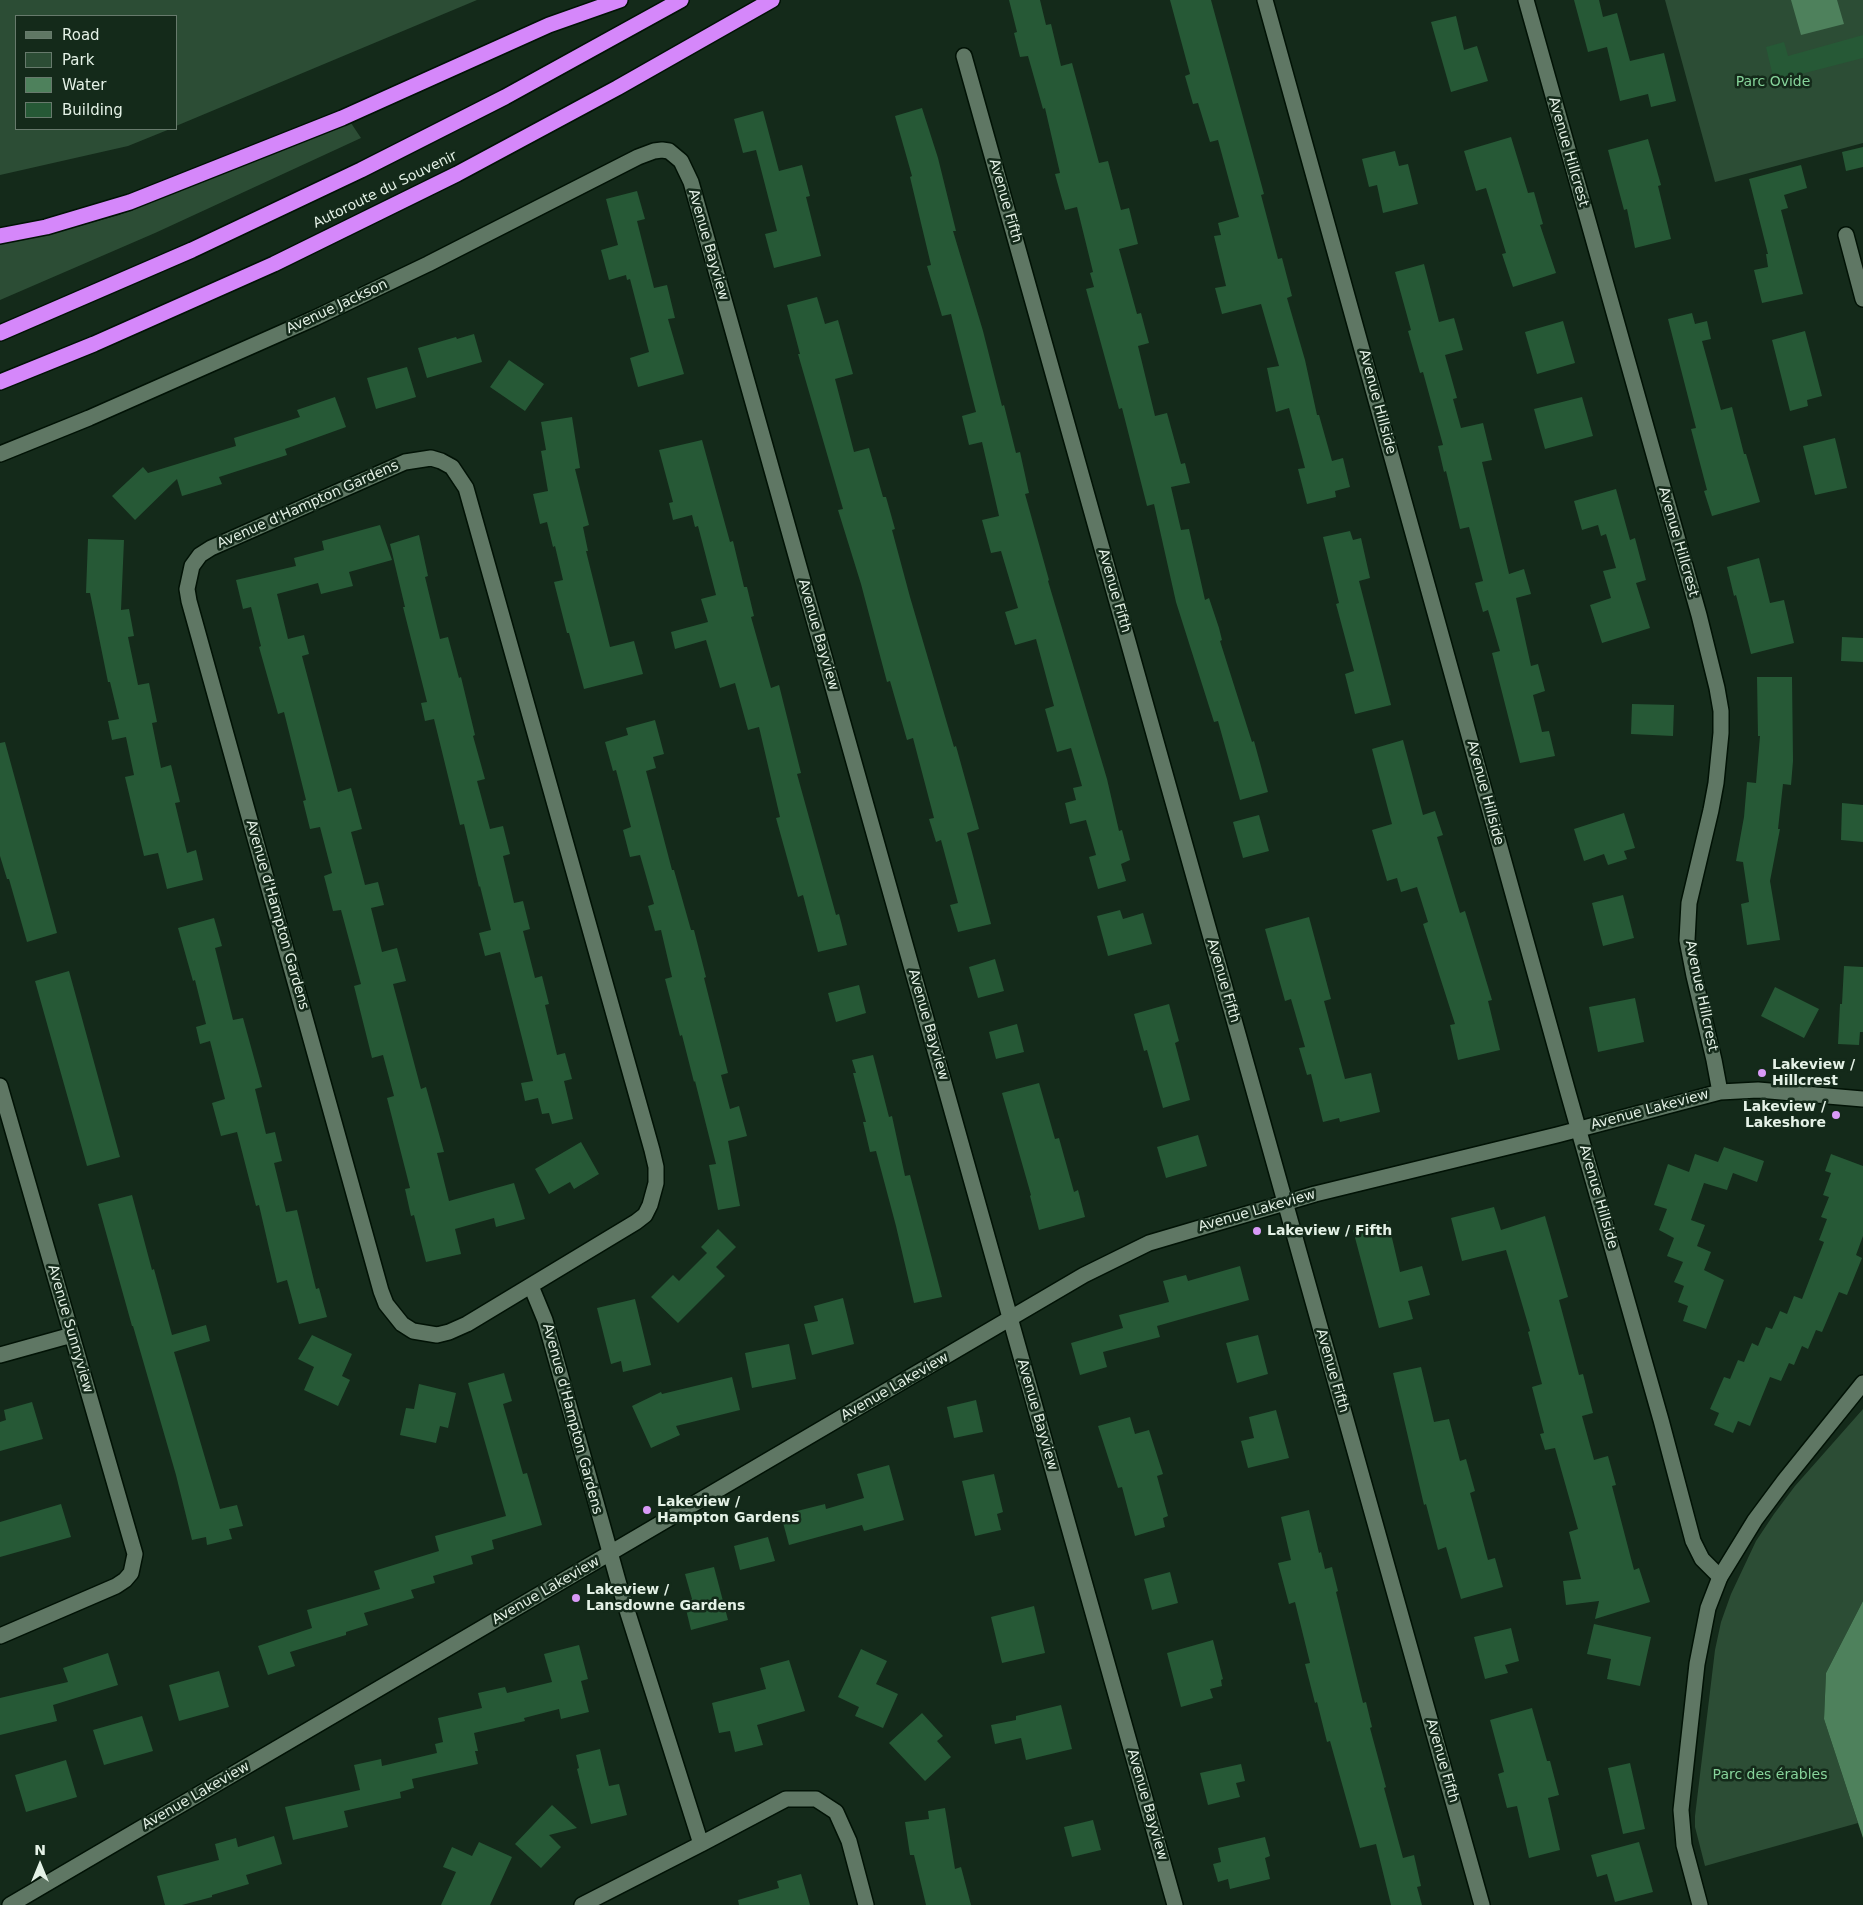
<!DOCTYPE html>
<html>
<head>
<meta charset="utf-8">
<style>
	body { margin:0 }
	#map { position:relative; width:1863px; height:1905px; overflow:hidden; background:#142a1a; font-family:"DejaVu Sans",sans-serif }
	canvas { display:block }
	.legend { position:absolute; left:15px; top:15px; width:162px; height:115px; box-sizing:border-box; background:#142a1a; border:1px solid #677a6c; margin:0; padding:6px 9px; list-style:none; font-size:15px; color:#e4f1e6 }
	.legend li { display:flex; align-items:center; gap:10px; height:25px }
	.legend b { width:25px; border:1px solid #677a6c }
	.north { position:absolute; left:15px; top:1840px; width:50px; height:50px; -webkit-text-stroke:4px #142a1a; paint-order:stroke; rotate:0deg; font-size:14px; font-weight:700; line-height:20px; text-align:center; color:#e4f1e6 }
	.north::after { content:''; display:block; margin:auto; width:18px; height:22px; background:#e4f1e6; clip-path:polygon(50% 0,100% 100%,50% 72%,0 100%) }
</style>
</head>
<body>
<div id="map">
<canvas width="1863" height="1905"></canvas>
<ul class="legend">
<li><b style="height:6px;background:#5f7764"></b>Road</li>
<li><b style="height:14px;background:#2c4d35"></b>Park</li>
<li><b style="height:14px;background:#4e815c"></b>Water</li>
<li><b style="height:14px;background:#265936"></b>Building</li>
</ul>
<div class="north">N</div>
</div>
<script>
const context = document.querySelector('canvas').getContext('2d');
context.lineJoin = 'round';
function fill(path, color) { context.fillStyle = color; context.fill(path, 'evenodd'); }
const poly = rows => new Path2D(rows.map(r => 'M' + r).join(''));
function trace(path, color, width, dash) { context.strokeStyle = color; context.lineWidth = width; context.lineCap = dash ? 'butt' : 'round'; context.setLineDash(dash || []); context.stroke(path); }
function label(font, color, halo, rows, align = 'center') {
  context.font = font + ' "DejaVu Sans",sans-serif'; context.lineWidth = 5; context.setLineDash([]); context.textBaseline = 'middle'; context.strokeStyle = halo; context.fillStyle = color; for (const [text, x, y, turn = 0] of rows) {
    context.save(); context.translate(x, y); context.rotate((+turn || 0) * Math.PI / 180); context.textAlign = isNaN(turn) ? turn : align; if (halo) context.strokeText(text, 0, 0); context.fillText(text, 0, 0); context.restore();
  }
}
fill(poly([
	[0,0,477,0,176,126,176,16,16,16,16,129,170,129,128,146,0,175],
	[1665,0,1863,0,1863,143,1715,182],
	[351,123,361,138,155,233,0,300,0,244,68,229,119,215],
	[1863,1409,1863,1601,1826,1673,1824,1719,1858,1823,1705,1866,1695,1827,1695,1816,1715,1650,1721,1622,1731,1594,1756,1541,1774,1514,1795,1486]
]), '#2c4d35');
fill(poly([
	[1791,0,1837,0,1844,24,1801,35],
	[1863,1601,1863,1838,1824,1719,1826,1673]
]), '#4e815c');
fill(poly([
	[1009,0,1040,0,1046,25,1051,24,1061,66,1072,63,1099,163,1108,161,1121,210,1129,208,1138,244,1119,249,1137,314,1141,313,1149,343,1138,346,1155,416,1167,413,1181,464,1185,463,1190,483,1171,487,1181,530,1189,529,1205,600,1209,598,1219,628,1222,640,1220,641,1252,742,1254,741,1268,792,1240,800,1218,721,1214,722,1176,602,1154,504,1147,506,1122,408,1119,409,1086,289,1094,287,1090,273,1093,272,1077,207,1065,210,1055,174,1060,173,1045,108,1043,109,1028,56,1020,57,1014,33,1017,32],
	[1170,0,1211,0,1264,194,1261,195,1278,259,1282,258,1292,296,1287,298,1305,360,1317,415,1319,415,1332,461,1343,458,1350,487,1335,491,1336,497,1307,504,1298,469,1305,468,1289,408,1276,412,1267,368,1279,366,1261,304,1222,314,1215,288,1226,286,1214,236,1221,235,1218,223,1239,217,1218,140,1210,142,1198,103,1193,104,1185,76,1190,74],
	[1574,0,1599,0,1603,17,1617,13,1630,61,1664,53,1676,101,1651,107,1648,94,1620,101,1607,47,1588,52],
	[1456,16,1464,50,1477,46,1488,81,1451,92,1431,22],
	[1863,35,1863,58,1774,81,1766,47,1784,42,1788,56],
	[922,108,938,158,956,231,953,231,983,331,1002,406,1004,405,1016,453,1020,452,1029,493,1025,494,1049,580,1048,581,1107,779,1119,831,1122,830,1130,860,1121,864,1126,881,1098,889,1089,857,1096,855,1086,820,1070,824,1065,803,1076,800,1073,788,1082,786,1071,748,1057,752,1045,709,1054,706,1036,639,1015,645,1005,612,1018,608,1001,551,991,553,982,520,999,516,982,442,969,445,962,416,976,412,951,314,942,316,927,266,931,265,910,177,912,176,895,116],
	[763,111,779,171,802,165,810,196,806,197,821,256,774,268,765,234,777,231,756,150,743,153,734,119],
	[1511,137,1528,193,1534,192,1543,224,1540,225,1556,273,1513,287,1502,254,1506,253,1486,188,1476,191,1464,151],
	[1648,139,1661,185,1658,186,1671,239,1635,248,1627,209,1624,210,1608,150],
	[1863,147,1863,167,1846,171,1842,152],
	[1395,151,1399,166,1408,164,1418,204,1383,213,1377,185,1369,187,1362,159],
	[1801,165,1807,188,1784,195,1788,208,1781,210,1803,294,1762,303,1754,270,1768,267,1766,254,1768,254,1749,179],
	[637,191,645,219,637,221,654,288,667,285,675,318,668,319,684,374,638,387,630,358,649,352,630,279,627,280,626,275,609,280,601,250,618,245,606,199],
	[1424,264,1439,322,1454,318,1463,350,1445,355,1457,398,1453,399,1461,428,1483,423,1492,460,1482,462,1509,574,1524,569,1531,594,1516,598,1531,666,1538,664,1545,691,1533,695,1542,732,1549,731,1555,756,1520,763,1492,653,1500,651,1488,610,1483,612,1475,583,1483,581,1469,527,1460,529,1446,471,1444,472,1438,446,1443,445,1423,372,1420,373,1408,331,1411,330,1395,272],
	[817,297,825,324,838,320,853,374,835,379,854,452,869,448,883,497,886,497,895,529,892,530,910,597,954,747,956,746,979,829,967,833,991,924,958,932,950,905,958,903,941,840,936,842,929,819,934,818,913,738,907,740,890,681,887,682,861,584,838,510,843,509,798,354,800,354,787,305],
	[1692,313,1695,324,1707,321,1711,339,1702,341,1721,410,1732,407,1744,454,1746,454,1760,502,1712,516,1704,491,1707,490,1691,429,1696,428,1668,319],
	[1563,321,1575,363,1537,374,1525,332],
	[1805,331,1822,396,1807,400,1808,406,1790,411,1772,340],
	[474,334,482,362,427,378,418,348,456,337,457,339],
	[509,360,544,384,525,411,490,387],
	[407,367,416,397,376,409,367,378],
	[335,397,346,427,285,449,287,455,219,477,222,484,182,496,177,479,135,520,112,496,143,467,148,473,236,446,234,438,300,417,297,410],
	[1582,397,1593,436,1545,449,1534,409],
	[572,417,580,468,575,469,589,525,583,527,588,551,586,551,610,647,634,641,643,674,584,689,569,633,567,633,554,582,563,580,555,546,553,547,547,522,540,524,533,494,548,491,541,451,546,450,541,422],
	[1835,438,1847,488,1815,495,1803,446],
	[702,440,730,542,733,541,744,587,747,587,754,616,751,617,771,688,779,685,801,773,797,774,836,915,839,914,847,945,818,952,803,895,798,897,776,818,780,817,759,727,748,730,735,683,720,688,706,640,675,649,671,632,708,622,701,599,716,595,698,526,695,527,692,515,673,520,669,503,673,502,659,450],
	[1616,489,1630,540,1635,538,1646,580,1636,583,1650,628,1602,643,1590,605,1611,598,1603,571,1616,568,1606,534,1601,536,1598,525,1582,530,1574,501],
	[380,525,392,560,349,572,353,586,321,594,318,583,277,594,288,639,304,635,309,654,302,656,338,792,351,788,362,829,351,832,360,866,365,885,378,882,384,905,371,908,382,952,397,948,406,981,393,984,421,1089,426,1087,444,1152,437,1153,449,1201,514,1183,525,1219,496,1227,494,1218,455,1229,461,1254,426,1262,414,1215,411,1216,405,1189,410,1188,387,1098,394,1096,383,1055,372,1058,354,986,361,984,341,910,333,911,324,876,332,873,320,827,310,829,303,801,306,800,284,712,278,714,259,647,261,646,251,607,243,609,236,580,296,566,294,558,324,550,322,541],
	[1350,531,1353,540,1361,538,1370,578,1359,581,1391,705,1355,714,1345,674,1354,671,1336,604,1339,603,1323,537],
	[419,535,428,576,425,577,440,639,448,637,459,678,461,677,475,735,473,736,485,779,477,781,490,829,503,826,510,854,503,856,514,903,523,901,530,929,523,931,535,978,542,976,549,1004,545,1005,557,1055,565,1053,572,1079,564,1081,573,1119,552,1124,549,1113,542,1114,538,1098,525,1101,521,1083,533,1081,500,952,485,956,479,933,491,930,480,886,479,887,464,824,460,825,434,719,425,721,421,703,427,702,403,607,405,607,390,544],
	[88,539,124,540,121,610,129,609,134,636,128,637,138,685,149,683,157,722,152,723,161,768,171,765,180,802,175,803,187,853,196,850,203,880,167,889,158,853,144,856,125,777,134,775,126,737,112,740,108,721,119,719,110,682,108,682,90,593,86,593],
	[1759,558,1770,603,1784,600,1794,643,1751,654,1736,595,1734,596,1727,567],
	[1842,637,1863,638,1863,662,1841,661],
	[1757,677,1792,677,1793,761,1791,785,1783,784,1778,829,1780,829,1770,881,1780,940,1747,945,1741,904,1749,902,1743,862,1736,861,1744,817,1747,782,1756,783,1760,736,1758,736],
	[1632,704,1674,705,1673,736,1631,734],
	[655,720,664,754,653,757,656,768,646,771,672,870,674,870,691,930,694,930,706,977,704,978,728,1073,721,1075,730,1109,739,1106,747,1136,728,1141,740,1206,718,1210,709,1165,716,1164,695,1081,694,1082,682,1035,680,1036,665,979,672,977,661,930,655,931,648,906,654,904,640,855,630,857,623,830,631,827,616,770,613,771,605,742,628,735,626,728],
	[1403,740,1423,815,1435,811,1443,835,1437,837,1460,913,1465,911,1492,1000,1488,1001,1500,1050,1458,1060,1450,1025,1455,1024,1423,924,1428,922,1417,887,1401,892,1397,878,1387,881,1372,830,1392,824,1372,749],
	[5,742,57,933,27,942,9,879,7,879,0,856,0,743],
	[1842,803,1863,805,1863,842,1841,840],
	[1624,813,1635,848,1624,851,1627,859,1608,865,1604,854,1584,861,1574,829],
	[1259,815,1269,851,1243,858,1233,822],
	[1623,895,1634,938,1603,946,1592,903],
	[1120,910,1123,919,1143,913,1152,944,1108,956,1097,916],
	[1309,917,1331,999,1324,1001,1345,1079,1371,1073,1380,1112,1340,1122,1339,1118,1323,1122,1311,1074,1307,1075,1299,1048,1305,1047,1291,999,1285,1001,1265,929],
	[214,918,222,946,215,948,233,1020,243,1018,262,1087,255,1089,266,1134,275,1132,282,1161,274,1163,286,1212,297,1210,316,1289,319,1288,327,1317,299,1324,287,1280,277,1283,259,1205,256,1206,237,1132,221,1136,212,1103,225,1099,210,1041,200,1044,196,1027,206,1024,195,980,193,981,178,928],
	[995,959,1004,991,978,998,969,967],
	[1844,966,1863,967,1863,1032,1860,1032,1859,1045,1838,1044,1840,1004,1842,1004],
	[69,971,120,1157,87,1166,35,981],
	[859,985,866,1013,836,1022,828,993],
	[1775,987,1819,1009,1804,1038,1761,1016],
	[1635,998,1644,1042,1598,1052,1589,1007],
	[1169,1004,1179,1041,1175,1043,1190,1100,1163,1108,1147,1050,1144,1051,1134,1014],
	[1017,1024,1024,1052,996,1059,989,1032],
	[873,1055,889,1117,892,1116,905,1176,910,1175,942,1297,914,1303,896,1226,876,1151,870,1152,863,1122,866,1122,853,1073,856,1073,852,1060],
	[1039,1083,1055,1139,1059,1138,1074,1192,1078,1190,1085,1217,1039,1230,1030,1196,1031,1195,1002,1093],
	[1198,1135,1207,1166,1166,1178,1157,1147],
	[581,1142,599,1174,574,1189,570,1182,549,1194,535,1169],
	[1724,1147,1764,1161,1757,1182,1733,1173,1727,1190,1704,1183,1691,1220,1705,1225,1697,1246,1711,1252,1704,1270,1724,1280,1706,1329,1683,1321,1688,1306,1678,1302,1684,1286,1674,1282,1683,1262,1667,1256,1674,1238,1659,1230,1667,1209,1654,1205,1668,1164,1689,1172,1695,1154,1718,1162],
	[1831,1154,1863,1166,1863,1236,1856,1255,1862,1258,1847,1295,1839,1292,1822,1332,1816,1330,1808,1349,1802,1346,1794,1365,1789,1363,1781,1381,1770,1377,1750,1426,1738,1421,1733,1433,1714,1425,1719,1413,1710,1409,1724,1377,1730,1379,1738,1360,1744,1362,1752,1343,1758,1346,1766,1327,1772,1329,1780,1311,1787,1314,1794,1296,1802,1299,1824,1242,1819,1240,1827,1219,1821,1217,1829,1197,1823,1195,1831,1173,1825,1171],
	[132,1195,152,1270,154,1269,172,1335,206,1325,210,1341,174,1352,220,1509,237,1505,243,1526,229,1529,232,1539,207,1545,206,1537,192,1540,176,1475,133,1326,132,1326,98,1204],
	[1494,1207,1501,1230,1545,1216,1568,1297,1559,1300,1579,1375,1583,1374,1593,1413,1582,1416,1594,1460,1608,1456,1616,1485,1612,1486,1634,1570,1639,1568,1650,1602,1595,1619,1599,1601,1566,1605,1563,1581,1581,1579,1569,1532,1578,1529,1555,1448,1545,1450,1540,1434,1544,1433,1532,1387,1542,1384,1528,1332,1530,1331,1506,1250,1462,1261,1451,1218],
	[1388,1221,1400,1272,1422,1266,1430,1295,1408,1301,1413,1319,1379,1328,1353,1230],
	[718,1229,736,1247,716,1267,725,1276,678,1323,651,1297,673,1275,679,1281,707,1253,701,1247],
	[1240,1266,1249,1300,1157,1326,1160,1337,1103,1352,1107,1367,1080,1375,1071,1343,1123,1328,1119,1315,1169,1302,1163,1281,1186,1275,1188,1281],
	[843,1298,854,1344,812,1355,804,1324,818,1321,814,1306],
	[635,1299,651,1365,623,1372,621,1361,611,1364,597,1308],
	[312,1335,352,1354,342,1376,350,1380,338,1406,304,1390,314,1367,298,1359],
	[1258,1335,1268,1374,1237,1383,1226,1343],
	[789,1344,796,1379,752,1388,745,1353],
	[1421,1367,1434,1422,1449,1419,1460,1461,1466,1459,1475,1491,1470,1493,1488,1560,1495,1558,1503,1587,1461,1599,1446,1547,1438,1550,1426,1504,1424,1505,1393,1373],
	[504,1373,512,1401,503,1404,523,1474,527,1473,542,1525,492,1540,494,1549,471,1556,473,1564,433,1576,435,1583,411,1590,414,1598,364,1613,368,1625,346,1632,346,1635,290,1652,295,1666,268,1675,258,1646,312,1628,307,1610,380,1589,374,1571,439,1551,435,1536,506,1516,468,1383],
	[732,1377,740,1410,676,1426,680,1435,651,1448,632,1406,661,1392,662,1394],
	[419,1384,456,1393,448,1428,440,1426,436,1443,400,1435,406,1408,414,1409],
	[976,1400,983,1432,954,1438,947,1407],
	[32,1402,43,1439,0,1451,0,1422,6,1420,4,1410],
	[1276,1410,1289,1458,1248,1468,1241,1441,1254,1438,1249,1417],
	[1130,1417,1135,1434,1149,1430,1163,1474,1157,1476,1168,1516,1163,1518,1165,1527,1135,1536,1122,1487,1118,1488,1098,1426],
	[889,1465,904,1520,864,1531,862,1525,789,1545,781,1515,825,1504,826,1509,864,1498,857,1474],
	[994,1474,1003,1512,997,1514,1001,1530,975,1536,962,1481],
	[61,1504,71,1537,0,1557,0,1522],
	[1309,1510,1319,1553,1321,1552,1325,1569,1332,1567,1338,1591,1336,1592,1363,1703,1366,1702,1372,1727,1370,1728,1386,1787,1384,1788,1403,1858,1414,1855,1421,1886,1417,1887,1422,1905,1391,1905,1376,1844,1360,1848,1330,1741,1327,1742,1317,1702,1315,1703,1305,1664,1310,1663,1295,1602,1289,1604,1278,1563,1291,1560,1281,1517],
	[768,1537,775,1561,740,1570,734,1546],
	[714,1567,728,1620,691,1630,684,1601,692,1599,685,1574],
	[1170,1572,1178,1603,1152,1610,1144,1579],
	[1034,1606,1045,1653,1002,1663,991,1617],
	[1594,1624,1651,1637,1640,1686,1607,1679,1611,1659,1587,1654],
	[1511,1628,1519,1661,1505,1665,1508,1673,1485,1679,1474,1637],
	[1213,1640,1223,1679,1221,1680,1222,1686,1210,1689,1213,1698,1181,1707,1167,1653],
	[579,1645,588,1679,581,1681,589,1712,561,1719,559,1709,524,1718,525,1721,474,1733,478,1751,475,1751,478,1764,412,1779,414,1788,400,1792,401,1798,344,1811,348,1827,293,1840,285,1807,360,1790,354,1765,381,1759,382,1766,437,1753,435,1744,443,1742,438,1718,482,1708,478,1693,505,1687,507,1693,552,1682,544,1654],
	[861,1649,887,1661,876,1684,898,1694,883,1728,855,1716,859,1707,838,1697],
	[108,1653,118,1685,53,1705,57,1721,0,1735,0,1698,68,1682,63,1668],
	[789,1660,805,1711,757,1725,763,1745,735,1752,730,1731,719,1733,712,1703,766,1689,760,1668],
	[219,1671,229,1707,179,1721,169,1685],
	[1061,1705,1072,1749,1026,1760,1021,1738,995,1744,991,1725,1016,1720,1016,1716],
	[1532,1708,1547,1761,1550,1761,1559,1795,1548,1798,1560,1850,1529,1858,1517,1806,1507,1808,1498,1774,1504,1772,1490,1720],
	[922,1713,943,1736,937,1741,951,1757,925,1781,889,1743],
	[142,1716,153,1751,104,1765,93,1730],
	[600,1749,609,1786,619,1784,627,1815,591,1824,577,1769,579,1768,576,1755],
	[66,1760,77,1797,26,1812,15,1775],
	[1630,1763,1645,1829,1623,1834,1608,1768],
	[1241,1764,1245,1781,1236,1783,1240,1797,1208,1805,1200,1773],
	[552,1805,577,1828,549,1835,561,1847,541,1868,515,1844],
	[945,1808,955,1869,961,1867,971,1905,926,1905,914,1855,910,1855,905,1822,929,1819,928,1811],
	[1093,1820,1101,1850,1072,1857,1064,1827],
	[274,1836,282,1864,246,1875,249,1884,212,1895,212,1897,182,1905,165,1905,157,1876,219,1860,215,1844,236,1838,238,1847],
	[1265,1837,1270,1856,1265,1858,1270,1879,1230,1889,1228,1879,1218,1882,1213,1864,1221,1862,1218,1848],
	[479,1842,512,1857,490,1905,441,1905,456,1872,443,1867,452,1847,472,1856],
	[1639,1842,1653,1892,1615,1902,1607,1874,1597,1877,1591,1855],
	[801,1874,810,1905,739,1905,738,1900,779,1888,777,1881]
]), '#265936');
const street = poly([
	[1265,0,1569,1096,1661,1420,1693,1541,1702,1559,1720,1577],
	[1526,0,1699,615,1717,688,1721,711,1721,733,1716,783,1711,810,1689,903,1687,940,1694,976,1714,1060,1720,1092],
	[964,56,1482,1905],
	[1846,235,1863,299],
	[0,454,89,418,315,318,428,264,638,157,654,151,662,150,669,151,681,161,691,182,1175,1905],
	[431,458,441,461,452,467,466,488,652,1150,656,1167,656,1183,650,1205,645,1215,636,1222,467,1324,449,1332,437,1335,413,1331,402,1324,386,1304,381,1291,189,601,187,589,192,566,200,555,211,548,405,462,431,458],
	[0,1086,135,1554,131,1573,125,1580,116,1586,0,1636],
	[531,1286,545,1320,620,1588,701,1844,786,1799,816,1799,836,1812,849,1841,866,1905],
	[0,1355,72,1335],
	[10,1905,1084,1275,1149,1243,1315,1194,1557,1135,1720,1092,1758,1090,1863,1099],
	[582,1905,701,1844]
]);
const secondary = poly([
	[1700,1905,1684,1845,1681,1810,1697,1664,1708,1608,1720,1577,1755,1520,1784,1481,1863,1383]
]);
const highway = poly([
	[0,236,46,227,130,202,342,118,549,25,620,0],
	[0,333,192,250,361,170,505,97,681,0],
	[0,382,94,344,274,264,457,174,617,88,772,0]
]);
trace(street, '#011205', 18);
trace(secondary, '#011205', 18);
trace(highway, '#011205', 18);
trace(street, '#5f7764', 15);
trace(secondary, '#5f7764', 15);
trace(highway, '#d587fa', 15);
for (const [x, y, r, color] of [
	[1762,1073,5,"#d99af7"],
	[1836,1115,5,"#d99af7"],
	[1257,1231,5,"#d99af7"],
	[647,1510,5,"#d99af7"],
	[576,1598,5,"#d99af7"]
]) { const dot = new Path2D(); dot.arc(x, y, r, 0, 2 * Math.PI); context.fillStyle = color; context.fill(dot); trace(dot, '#142a1a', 2); }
label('14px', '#87d49b', '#142a1a', [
	["Parc Ovide",1773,82],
	["Parc des érables",1770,1775]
]);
label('14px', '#e4f1e6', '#142a1a', [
	["Avenue Hillcrest",1568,152,74],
	["Autoroute du Souvenir",385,190,-26],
	["Avenue Fifth",1005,201,74],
	["Avenue Bayview",708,245,74],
	["Avenue Jackson",337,307,-25],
	["Avenue Hillside",1377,402,75],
	["Avenue d'Hampton Gardens",308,505,-24],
	["Avenue Hillcrest",1678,542,74],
	["Avenue Fifth",1114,591,74],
	["Avenue Bayview",818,635,74],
	["Avenue Hillside",1485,793,75],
	["Avenue d'Hampton Gardens",277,915,74],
	["Avenue Fifth",1223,981,74],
	["Avenue Hillcrest",1701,996,78],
	["Avenue Bayview",928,1025,74],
	["Avenue Lakeview",1650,1110,-15],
	["Avenue Hillside",1598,1197,74],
	["Avenue Lakeview",1257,1211,-16],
	["Avenue Sunnyview",70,1329,74],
	["Avenue Fifth",1332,1371,74],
	["Avenue Lakeview",895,1387,-30],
	["Avenue Bayview",1037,1415,74],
	["Avenue d'Hampton Gardens",572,1419,75],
	["Avenue Lakeview",546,1591,-30],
	["Avenue Fifth",1442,1761,74],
	["Avenue Lakeview",196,1796,-30],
	["Avenue Bayview",1147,1805,74]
]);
label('bold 14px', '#e4f1e6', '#142a1a', [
	["Lakeview /",1772,1065],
	["Hillcrest",1772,1081],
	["Lakeview /",1826,1107,"right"],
	["Lakeshore",1826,1123,"right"],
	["Lakeview / Fifth",1267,1231],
	["Lakeview /",657,1502],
	["Hampton Gardens",657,1518],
	["Lakeview /",586,1590],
	["Lansdowne Gardens",586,1606]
], 'left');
</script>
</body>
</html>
